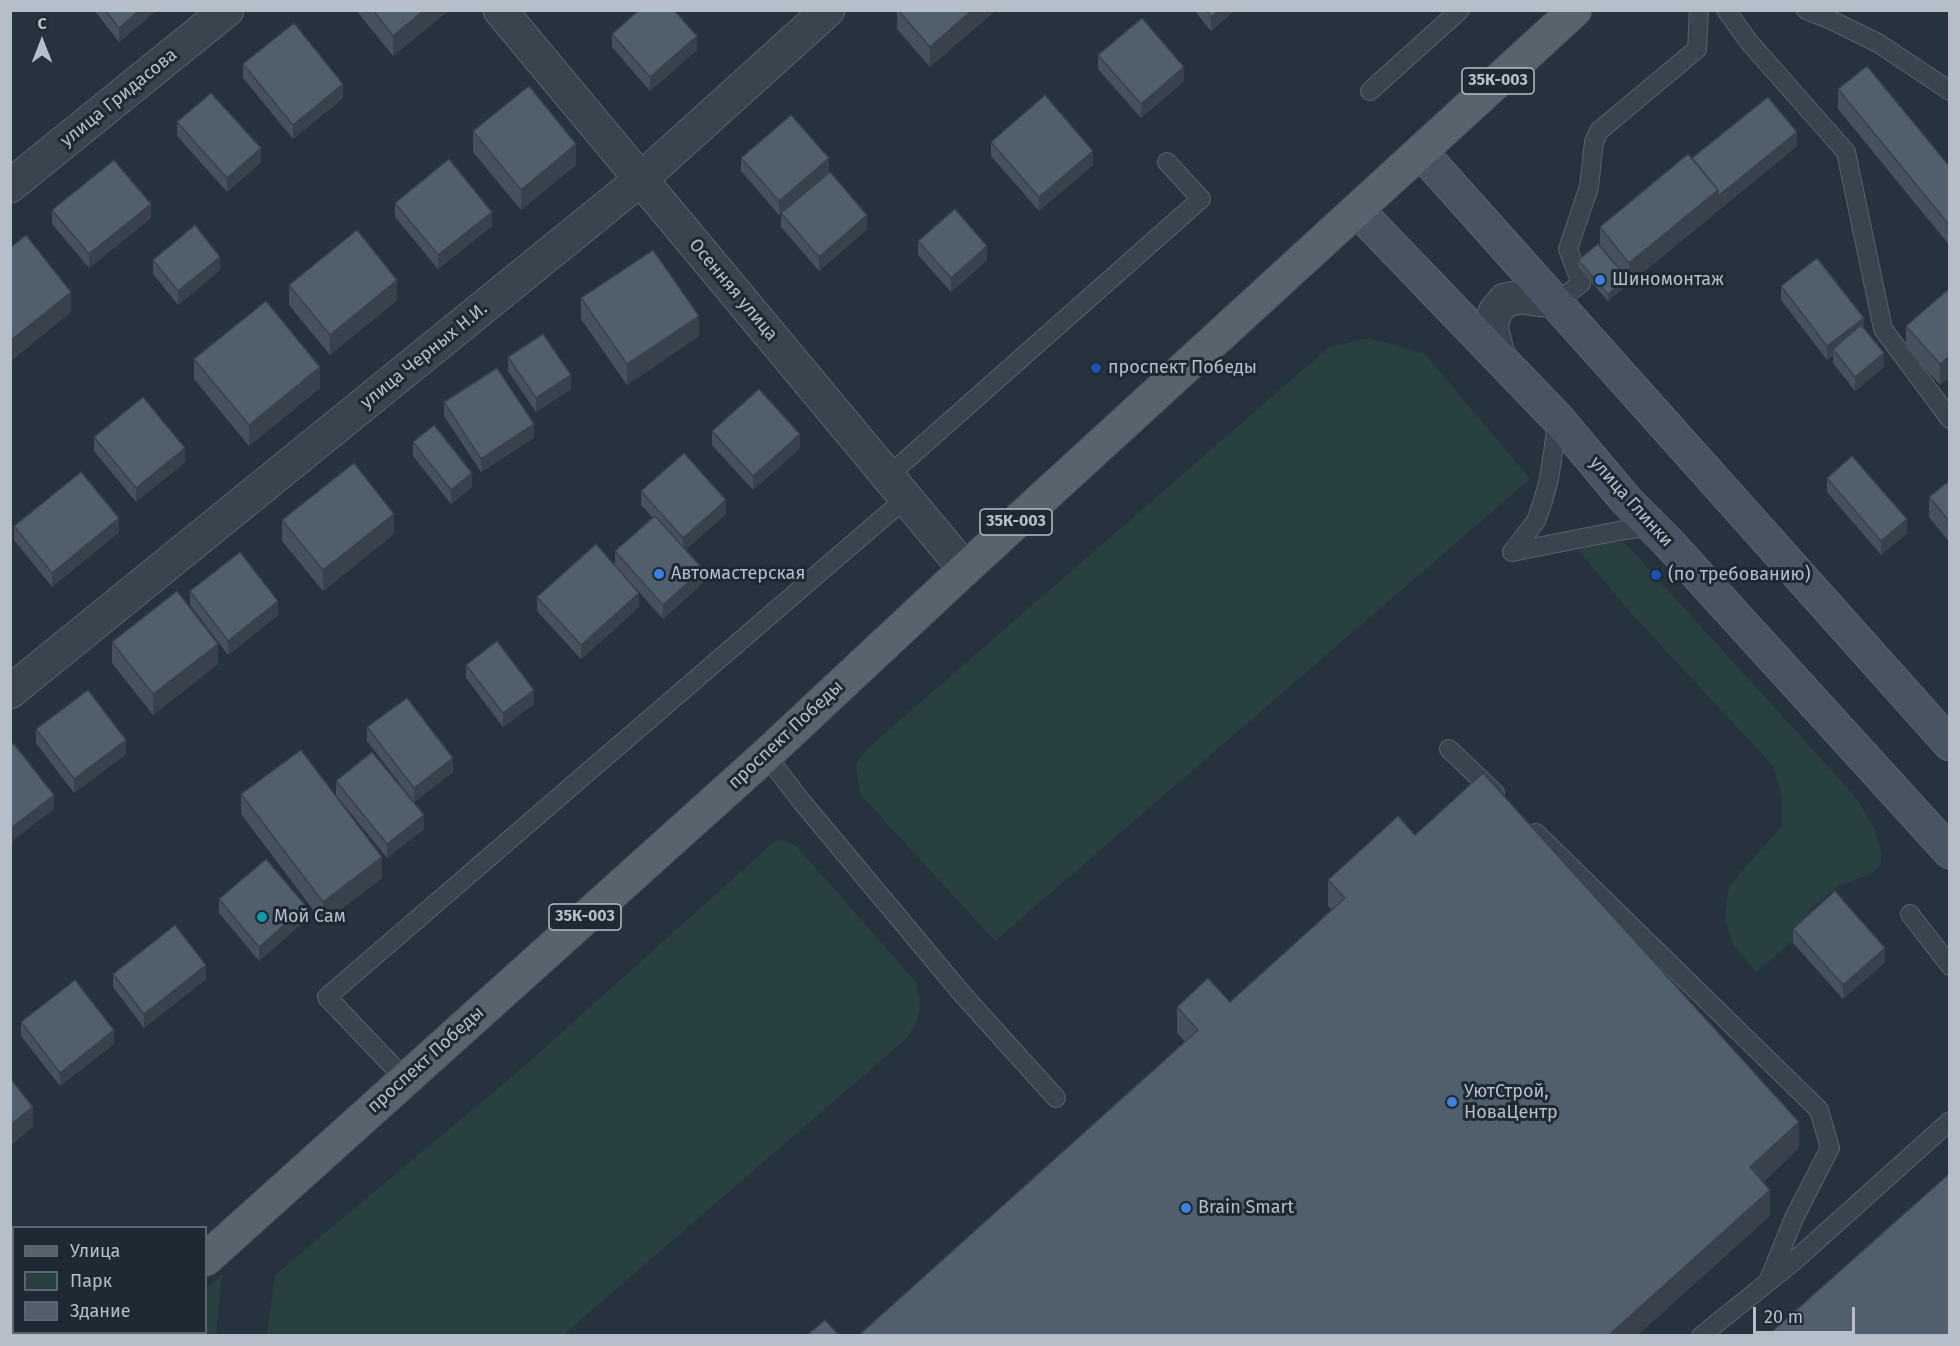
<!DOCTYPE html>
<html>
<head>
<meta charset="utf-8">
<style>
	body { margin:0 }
	#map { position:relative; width:1960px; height:1346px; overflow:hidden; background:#26333e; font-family:"Fira Sans",sans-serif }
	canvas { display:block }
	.frame { position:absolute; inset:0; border:12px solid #b6bfc9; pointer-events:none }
	.legend { position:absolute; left:12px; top:1226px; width:195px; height:108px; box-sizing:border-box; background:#1f2933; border:2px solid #5b656f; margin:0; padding:8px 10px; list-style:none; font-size:18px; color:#b6bfc9 }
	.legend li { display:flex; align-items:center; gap:12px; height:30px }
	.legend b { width:30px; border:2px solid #5b656f }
	.north { position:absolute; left:12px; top:12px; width:60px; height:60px; -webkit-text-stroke:4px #1f2933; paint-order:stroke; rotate:0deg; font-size:16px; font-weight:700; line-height:24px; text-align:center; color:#b6bfc9 }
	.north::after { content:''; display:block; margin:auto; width:21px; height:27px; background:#b6bfc9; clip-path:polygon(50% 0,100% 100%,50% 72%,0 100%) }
	.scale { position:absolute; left:1753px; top:1307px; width:102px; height:27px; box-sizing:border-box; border:3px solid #b6bfc9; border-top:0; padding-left:8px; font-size:18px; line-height:21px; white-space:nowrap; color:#b6bfc9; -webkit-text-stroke:4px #1f2933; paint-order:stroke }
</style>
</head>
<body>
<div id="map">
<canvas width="1960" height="1346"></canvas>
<div class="frame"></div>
<ul class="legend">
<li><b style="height:8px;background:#58636e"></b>Улица</li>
<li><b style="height:16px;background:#294040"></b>Парк</li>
<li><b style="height:16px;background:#515e6c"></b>Здание</li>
</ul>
<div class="north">С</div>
<div class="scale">20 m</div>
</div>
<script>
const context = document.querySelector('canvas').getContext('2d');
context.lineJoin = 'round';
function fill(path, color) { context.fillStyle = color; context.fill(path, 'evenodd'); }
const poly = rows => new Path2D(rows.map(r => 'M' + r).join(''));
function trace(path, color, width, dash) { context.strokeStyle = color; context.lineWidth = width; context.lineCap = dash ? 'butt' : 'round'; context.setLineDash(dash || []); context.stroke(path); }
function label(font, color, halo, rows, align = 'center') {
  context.font = font + ' "Fira Sans",sans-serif'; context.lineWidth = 6; context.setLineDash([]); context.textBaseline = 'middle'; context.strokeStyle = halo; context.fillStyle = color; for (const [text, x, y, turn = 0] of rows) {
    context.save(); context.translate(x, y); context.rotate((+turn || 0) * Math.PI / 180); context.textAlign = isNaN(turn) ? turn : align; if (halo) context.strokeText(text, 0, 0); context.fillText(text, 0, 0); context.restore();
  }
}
fill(poly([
	[1369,338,1425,354,1530,479,995,941,860,794,856,764,869,747,1329,347],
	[1623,541,1844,784,1858,801,1875,830,1881,852,1881,865,1871,874,1838,886,1807,912,1816,921,1756,972,1733,945,1725,919,1729,886,1782,826,1782,797,1773,766,1630,612,1579,551,1589,545],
	[780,840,788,841,797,847,916,982,920,1001,919,1013,916,1023,907,1038,563,1335,267,1335,275,1275,521,1069,774,842],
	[222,1274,216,1335,154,1335,157,1333,206,1332,206,1289]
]), '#294040');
const service = poly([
	[1726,10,1749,42,1846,152,1883,329,1950,419],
	[1806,10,1831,20,1878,43,1950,91],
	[1370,91,1460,10],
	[1557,302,1581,283,1568,249,1589,187,1594,142,1599,131,1697,49,1699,10],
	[888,476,1201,199,1167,162],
	[1512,552,1618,531,1646,527,1654,532],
	[1512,552,1536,521,1543,501,1549,479,1558,419],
	[1449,749,1495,793],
	[766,755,802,802,964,996,1056,1098],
	[1536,833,1819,1110,1830,1148,1794,1218,1768,1282],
	[1910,914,1950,966],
	[405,1079,327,997,906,498],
	[1701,1336,1793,1262,1950,1121]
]);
const minor = poly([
	[500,10,965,569],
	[10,186,227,10],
	[1498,355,1491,327,1495,312,1505,300,1521,297,1557,302],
	[10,692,641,179,828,10]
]);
const secondary = poly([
	[1421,152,1950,744],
	[1357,210,1558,419,1626,500,1666,540,1950,852]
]);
const primary = poly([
	[206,1259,766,755,965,569,1575,10],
	[120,1336,123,1332]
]);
trace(service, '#58626c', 20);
trace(minor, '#58626c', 35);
trace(secondary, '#58626c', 35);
trace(primary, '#46505a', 35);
trace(service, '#3a444e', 18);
trace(minor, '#3a444e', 33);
trace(secondary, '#485461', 33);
trace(primary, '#58636e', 33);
fill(poly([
	[94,10,157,10,119,42],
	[356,10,449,10,393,56],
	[897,10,996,10,930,67,897,29],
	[1194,10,1235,10,1211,31],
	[612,34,697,50,650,91,612,47],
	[1098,55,1184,81,1141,118,1098,69],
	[243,64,343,98,293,139,243,78],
	[1838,89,1950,167,1950,246,1838,109],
	[177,122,261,162,227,192,177,136],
	[473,131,576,165,521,210,473,152],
	[991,142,1093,165,1039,211,991,156],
	[1797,146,1629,284,1627,281,1627,285,1608,301,1578,267,1578,260,1600,246,1600,227,1692,158],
	[741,158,829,172,779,215,741,171],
	[395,203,492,226,438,269,395,217],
	[52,210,151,218,89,268,52,224],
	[781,213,867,229,819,271,781,227],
	[918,241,987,260,951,292,918,255],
	[153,260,220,270,178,305,153,274],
	[289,285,397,300,330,355,289,305],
	[1781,286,1864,328,1884,367,1855,391,1833,363,1833,356,1827,360,1781,300],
	[1950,288,1950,377,1940,385,1906,347,1906,326],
	[581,298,699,336,627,385,581,319],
	[508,357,571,389,536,412,508,371],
	[194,359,320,388,249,446,194,379],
	[444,402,534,438,481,472,444,416],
	[712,431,800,448,753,490,712,445],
	[94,437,185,462,136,502,94,451],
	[413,442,472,487,451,504,413,456],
	[1827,478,1907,533,1881,555,1827,492],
	[1950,480,1950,543,1929,517,1929,497],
	[641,491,726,514,685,550,703,583,663,619,615,565,615,551,653,518,641,505],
	[282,520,394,534,323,591,282,541],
	[14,526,119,532,52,587,14,540],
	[190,591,278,615,228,655,190,605],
	[537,597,639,607,581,659,537,611],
	[112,642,218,664,153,715,112,663],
	[466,665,534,704,503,727,466,678],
	[367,727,453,772,414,802,367,741],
	[36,729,126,754,74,793,36,743],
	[336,781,424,829,387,858,336,795],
	[241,794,382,878,323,923,241,814],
	[1415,835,1799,1148,1763,1182,1770,1216,1185,1042,1177,1033,1177,1007,1230,1002,1332,910,1328,906,1328,880],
	[219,899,306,920,259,961,219,913],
	[1793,929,1885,962,1843,999,1793,943],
	[113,974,206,979,144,1028,113,987],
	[21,1022,114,1044,60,1086,21,1036]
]), '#46515d');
fill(poly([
	[140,10,157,10,119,42,119,28],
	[424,10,449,10,393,56,393,36],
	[972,10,996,10,930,67,930,47],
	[1219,10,1235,10,1211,31,1211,17],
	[697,36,697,50,650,91,650,77],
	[1184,67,1184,81,1141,118,1141,104],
	[343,84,343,98,293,139,293,125],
	[1797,132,1797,146,1629,284,1629,263,1718,190],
	[576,144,576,165,521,210,521,190],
	[261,148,261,162,227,192,227,178],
	[1093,151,1093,165,1039,211,1039,197],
	[829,158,829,172,779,215,779,201],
	[151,204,151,218,89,268,89,254],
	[492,212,492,226,438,269,438,255],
	[867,215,867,229,819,271,819,257],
	[987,246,987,260,951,292,951,278],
	[220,257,220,270,178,305,178,291],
	[1627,278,1627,285,1608,301,1608,294],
	[397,280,397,300,330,355,330,335],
	[71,292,71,312,10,362,10,341],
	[699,316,699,336,627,385,627,364],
	[1864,318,1864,332,1833,349,1833,356,1827,360,1827,346],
	[1884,353,1884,367,1855,391,1855,377],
	[1950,356,1950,377,1940,385,1940,364],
	[320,367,320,388,249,446,249,425],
	[571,375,571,389,536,412,536,398],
	[534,424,534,438,481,472,481,459],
	[800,434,800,448,753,490,753,476],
	[185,448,185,462,136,502,136,488],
	[472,473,472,487,451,504,451,490],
	[726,500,726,514,683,552,683,538],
	[394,514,394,534,323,591,323,570],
	[119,518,119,532,52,587,52,573],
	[1907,519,1907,533,1881,555,1881,541],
	[703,569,703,583,663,619,663,605],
	[639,593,639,607,581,659,581,645],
	[278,601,278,615,228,655,228,641],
	[218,644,218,664,153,715,153,694],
	[534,690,534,704,503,727,503,713],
	[126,740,126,754,74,793,74,779],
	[453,758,453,772,414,802,414,788],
	[54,795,54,809,10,843,10,829],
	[424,815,424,829,387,858,387,844],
	[382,857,382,878,323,923,323,902],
	[306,906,306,920,259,961,259,947],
	[1885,948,1885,962,1843,999,1843,985],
	[206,965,206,979,144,1028,144,1014],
	[114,1030,114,1044,60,1086,60,1073],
	[33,1107,33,1127,10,1146,10,1125],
	[1799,1122,1799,1148,1750,1193,1750,1167],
	[1770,1190,1770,1216,1638,1335,1609,1335]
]), '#39424c');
const building = poly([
	[105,10,140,10,119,28,105,10],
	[373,10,424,10,393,36,373,10],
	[639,10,674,10,697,36,650,77,612,34,639,10],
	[898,10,972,10,930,47,898,10],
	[1206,10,1219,10,1211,17,1206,10],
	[1142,18,1184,67,1141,104,1098,55,1142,18],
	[294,23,343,84,293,125,243,64,294,23],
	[1867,66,1950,167,1950,226,1838,89,1867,66],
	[529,86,576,144,521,190,473,131,529,86],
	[211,93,261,148,227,178,177,122,211,93],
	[1045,95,1093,151,1039,197,991,142,1045,95],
	[1768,97,1797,132,1718,196,1718,190,1692,158,1768,97],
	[791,115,829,158,779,201,741,158,791,115],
	[1688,154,1718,190,1629,263,1600,227,1688,154],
	[449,159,492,212,438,255,395,203,449,159],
	[114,160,151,204,89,254,52,210,114,160],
	[830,172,867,215,819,257,781,213,830,172],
	[955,209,987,246,951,278,918,241,955,209],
	[195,225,220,257,178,291,153,260,195,225],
	[357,230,397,280,330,335,289,285,357,230],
	[26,235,71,292,10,341,10,248,26,235],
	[1598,244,1627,278,1608,294,1578,260,1598,244],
	[653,250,699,316,627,364,581,298,653,250],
	[1817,258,1864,318,1827,346,1781,286,1817,258],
	[1950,288,1950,356,1940,364,1906,326,1950,288],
	[266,301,320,367,249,425,194,359,266,301],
	[1861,325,1884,353,1855,377,1833,349,1861,325],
	[543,334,571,375,536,398,508,357,543,334],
	[497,368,534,424,481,459,444,402,497,368],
	[759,389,800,434,753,476,712,431,759,389],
	[143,397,185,448,136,488,94,437,143,397],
	[434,425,472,473,451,490,413,442,434,425],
	[684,453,726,500,683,538,641,491,684,453],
	[1852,456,1907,519,1881,541,1827,478,1852,456],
	[354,463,394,514,323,570,282,520,354,463],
	[81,472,119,518,52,573,14,526,81,472],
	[1950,480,1950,522,1929,497,1950,480],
	[655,516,703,569,663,605,615,551,655,516],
	[596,544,639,593,581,645,537,597,596,544],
	[240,552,278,601,228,641,190,591,240,552],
	[177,591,218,644,153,694,112,642,177,591],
	[497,641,534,690,503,713,466,665,497,641],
	[88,690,126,740,74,779,36,729,88,690],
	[407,698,453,758,414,788,367,727,407,698],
	[14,744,54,795,10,829,10,746,14,744],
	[301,750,382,857,323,902,241,794,301,750],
	[372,752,424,815,387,844,336,781,372,752],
	[1483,773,1799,1122,1750,1167,1770,1190,1609,1335,859,1335,1198,1030,1177,1007,1208,978,1230,1002,1345,898,1328,880,1398,816,1415,835,1483,773],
	[266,859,306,906,259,947,219,899,266,859],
	[1835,891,1885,948,1843,985,1793,929,1835,891],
	[175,925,206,965,144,1014,113,974,175,925],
	[75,980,114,1030,60,1073,21,1022,75,980],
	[10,1078,33,1107,10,1125,10,1078],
	[1950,1173,1950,1335,1768,1335,1950,1173],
	[825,1320,839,1335,807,1335,825,1320]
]);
fill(building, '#515e6c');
trace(building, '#39424c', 1.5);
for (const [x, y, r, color] of [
	[1600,280,6,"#3f7fe0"],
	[1096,368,6,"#1a4fb4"],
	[659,574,6,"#3f7fe0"],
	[1656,575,6,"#1a4fb4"],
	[262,917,6,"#0f9aa8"],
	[1452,1102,6,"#3f7fe0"],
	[1186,1208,6,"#3f7fe0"]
]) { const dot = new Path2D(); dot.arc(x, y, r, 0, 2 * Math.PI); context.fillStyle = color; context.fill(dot); trace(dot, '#1f2933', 2); }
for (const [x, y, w] of [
	[1498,81,72],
	[1016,522,72],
	[585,917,72]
]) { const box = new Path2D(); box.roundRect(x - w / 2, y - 13, w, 26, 4.5); context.fillStyle = '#1f2933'; context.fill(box); trace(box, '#b6bfc9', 1.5); }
label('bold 16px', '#b6bfc9', null, [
	["35К-003",1498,81],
	["35К-003",1016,522],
	["35К-003",585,917]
]);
label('18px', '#b6bfc9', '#1f2933', [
	["улица Гридасова",119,98,-39],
	["Осенняя улица",733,290,50],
	["улица Черных Н.И.",424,356,-39],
	["улица Глинки",1631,502,48],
	["проспект Победы",786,735,-43],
	["проспект Победы",426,1060,-42]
]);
label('18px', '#b6bfc9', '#1f2933', [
	["Шиномонтаж",1612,280],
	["проспект Победы",1108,368],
	["Автомастерская",671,574],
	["(по требованию)",1668,575],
	["Мой Сам",274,917],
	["УютСтрой,",1464,1092],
	["НоваЦентр",1464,1113],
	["Brain Smart",1198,1208]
], 'left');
</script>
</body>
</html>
